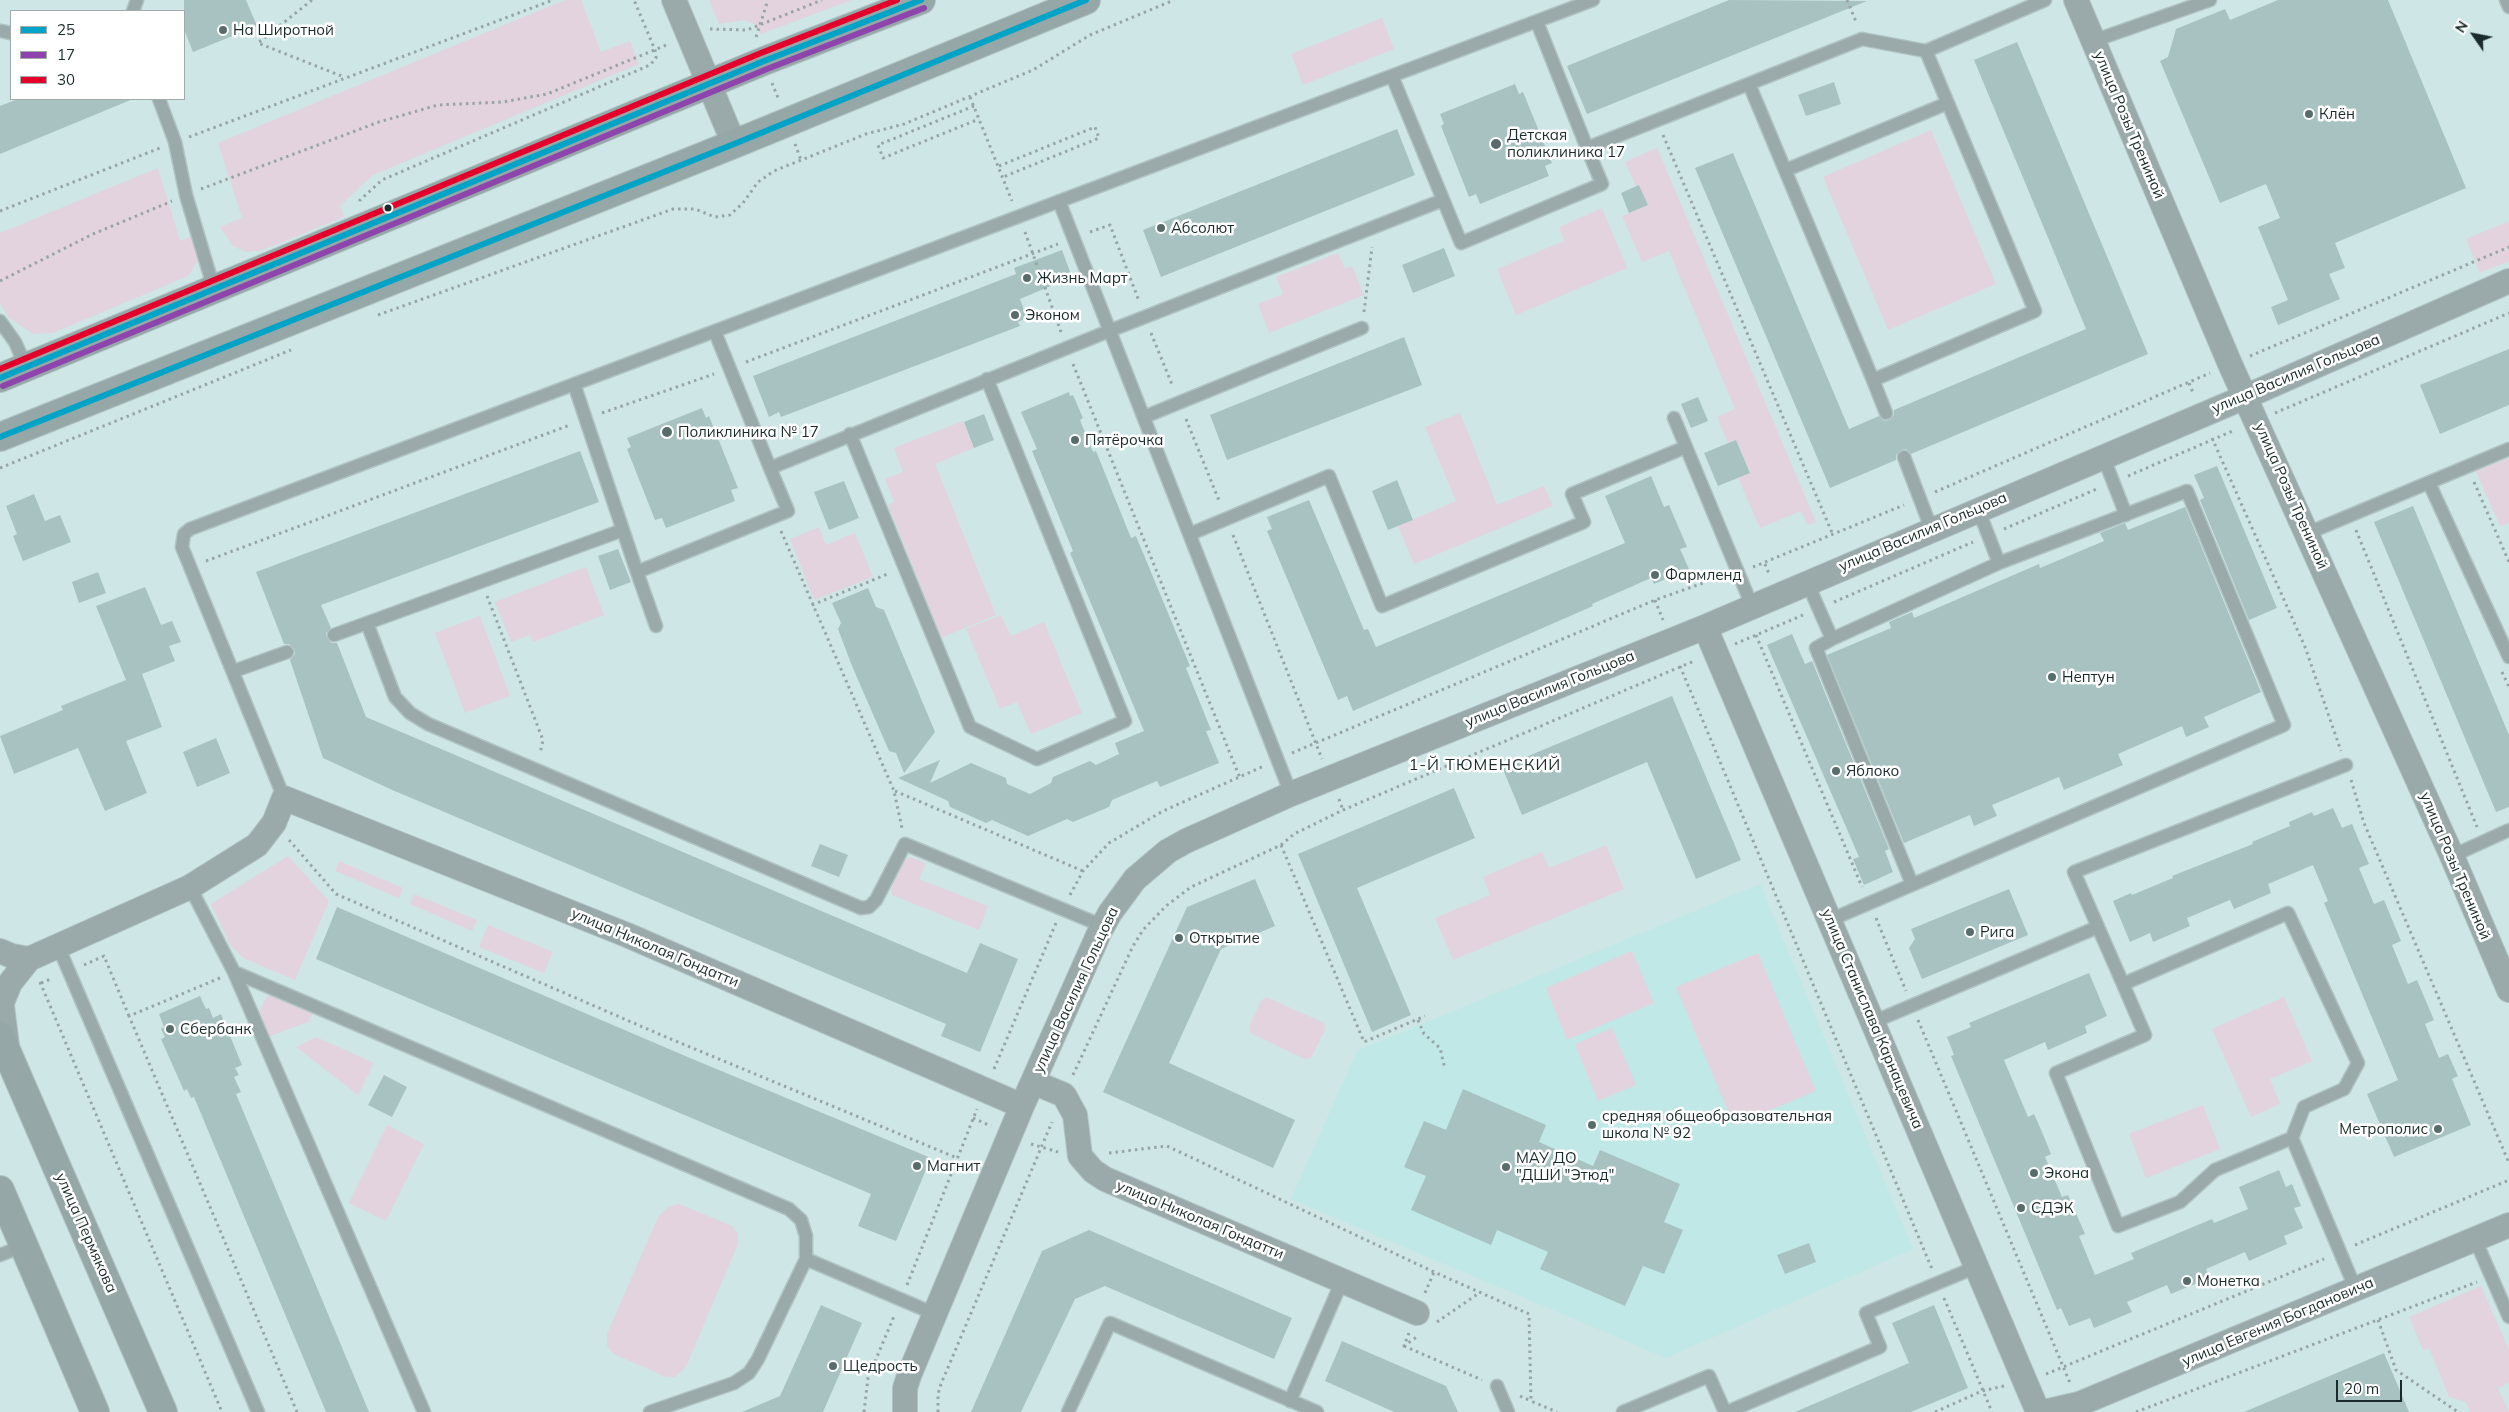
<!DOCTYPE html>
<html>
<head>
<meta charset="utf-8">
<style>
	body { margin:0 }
	#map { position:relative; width:2509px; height:1412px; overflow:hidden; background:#cee6e6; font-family:Mulish,sans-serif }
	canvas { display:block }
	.legend { position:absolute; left:10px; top:10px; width:175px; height:90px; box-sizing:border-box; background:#fff; border:1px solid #a3aaaa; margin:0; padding:6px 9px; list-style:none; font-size:15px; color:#1a2b2b }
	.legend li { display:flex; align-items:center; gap:10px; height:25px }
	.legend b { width:25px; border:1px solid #a3aaaa }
	.north { position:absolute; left:2449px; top:10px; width:50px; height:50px; -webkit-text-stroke:4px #fff; paint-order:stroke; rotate:303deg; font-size:14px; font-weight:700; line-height:20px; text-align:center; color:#1a2b2b }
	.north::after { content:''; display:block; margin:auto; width:18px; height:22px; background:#1a2b2b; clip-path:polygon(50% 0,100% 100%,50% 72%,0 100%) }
	.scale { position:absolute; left:2336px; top:1380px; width:66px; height:22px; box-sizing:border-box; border:2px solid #1a2b2b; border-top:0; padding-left:6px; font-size:15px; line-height:18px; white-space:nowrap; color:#1a2b2b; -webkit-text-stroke:4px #fff; paint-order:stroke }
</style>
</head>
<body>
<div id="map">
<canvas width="2509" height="1412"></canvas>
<ul class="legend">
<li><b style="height:6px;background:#01a3c6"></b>25</li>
<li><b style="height:6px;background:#8e44ad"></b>17</li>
<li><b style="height:6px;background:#e4002b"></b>30</li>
</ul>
<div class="north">N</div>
<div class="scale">20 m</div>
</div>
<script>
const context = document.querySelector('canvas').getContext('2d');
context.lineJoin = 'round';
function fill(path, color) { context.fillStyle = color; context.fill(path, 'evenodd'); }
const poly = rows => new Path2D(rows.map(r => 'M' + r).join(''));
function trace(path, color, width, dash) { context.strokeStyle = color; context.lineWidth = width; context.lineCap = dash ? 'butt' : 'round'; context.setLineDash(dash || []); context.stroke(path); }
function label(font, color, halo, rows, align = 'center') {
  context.font = font + ' Mulish,sans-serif'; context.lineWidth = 5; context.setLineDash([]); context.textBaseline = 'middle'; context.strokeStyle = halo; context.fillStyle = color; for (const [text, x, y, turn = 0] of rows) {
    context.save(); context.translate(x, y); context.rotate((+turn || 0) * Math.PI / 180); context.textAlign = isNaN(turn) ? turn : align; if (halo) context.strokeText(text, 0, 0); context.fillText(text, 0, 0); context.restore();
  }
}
fill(poly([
	[1760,884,1913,1249,1666,1358,1291,1199,1357,1051]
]), '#bfe8e7');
fill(poly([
	[565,0,581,0,601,52,630,41,639,64,373,175,340,206,344,217,263,250,245,252,233,246,220,227,242,218,218,143],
	[709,0,852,0,761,34,755,24,744,20,719,24],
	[1382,18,1394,49,1303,85,1291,54],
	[1931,130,1996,284,1888,330,1823,177],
	[1657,148,1816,522,1808,525,1801,511,1760,528,1738,478,1750,472,1736,440,1728,443,1717,417,1735,409,1669,251,1642,262,1622,216,1648,205,1639,185,1636,186,1625,162],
	[158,168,180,241,192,236,197,248,197,262,188,276,53,333,33,334,8,317,0,303,0,233],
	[1602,208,1627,268,1516,315,1497,269,1564,241,1559,227],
	[2509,221,2509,261,2480,273,2466,239],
	[1338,253,1345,269,1352,266,1364,295,1269,333,1258,304,1283,294,1276,277],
	[1460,413,1497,505,1544,486,1553,506,1414,564,1398,526,1456,501,1425,427],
	[963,421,974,448,935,464,996,615,941,638,888,505,894,502,885,479,903,472,894,448],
	[2509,458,2509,523,2500,526,2476,471],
	[819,527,826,545,855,533,873,577,814,600,790,539],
	[586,567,604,615,533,642,530,635,511,642,495,602],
	[1001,615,1011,636,1044,622,1082,713,1031,734,1017,702,1000,709,966,629],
	[480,616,510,696,465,713,435,633],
	[1606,845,1624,889,1453,960,1435,918,1490,895,1483,877,1542,852,1549,868],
	[288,856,329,901,295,980,243,958,230,945,211,904],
	[910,857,926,863,919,879,988,906,979,930,892,895,891,889,898,872,905,860],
	[339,861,403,888,399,898,335,871],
	[414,894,477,920,472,931,410,904],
	[488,925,553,952,544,973,479,947],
	[1632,951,1654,1003,1567,1040,1546,988],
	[1758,953,1816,1091,1734,1125,1676,987],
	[277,991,308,1003,312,1014,308,1022,268,1037,259,1018,261,1006,268,996],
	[1266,997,1324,1023,1325,1030,1311,1058,1305,1059,1250,1033,1249,1026,1261,1001],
	[2284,997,2312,1061,2270,1079,2280,1104,2251,1117,2212,1029],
	[1612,1028,1636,1085,1598,1101,1575,1044],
	[316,1037,374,1063,358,1095,296,1047],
	[2203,1105,2220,1149,2146,1178,2129,1134],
	[387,1125,424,1144,386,1221,349,1203],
	[679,1204,732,1226,738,1234,738,1244,686,1367,675,1377,666,1377,614,1354,607,1346,607,1334,658,1217,668,1207],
	[2481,1286,2509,1350,2509,1383,2498,1388,2509,1412,2470,1412,2466,1402,2449,1397,2429,1348,2423,1350,2409,1317]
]), '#e2d3df');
fill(poly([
	[184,0,246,0,257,26,193,52,184,29],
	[1729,0,1867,1,1587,114,1567,66],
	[2278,0,2388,0,2466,188,2335,243,2345,268,2329,274,2340,299,2278,325,2271,307,2288,300,2258,227,2280,218,2266,184,2220,203,2160,61,2168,57,2176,29,2225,9,2230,20],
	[2017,42,2148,354,1911,454,1906,449,1901,450,1896,455,1896,460,1830,488,1695,168,1733,153,1849,429,1879,416,1884,421,1889,420,1894,415,1894,410,2086,329,1974,60],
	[1834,82,1841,104,1806,116,1798,95],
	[1515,84,1519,94,1523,92,1552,163,1545,166,1549,176,1480,204,1476,194,1469,197,1441,126,1444,124,1440,114],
	[18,99,133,99,0,154,0,106],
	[1397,129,1415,175,1161,277,1143,230],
	[1639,185,1648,205,1629,213,1621,193],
	[1444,248,1455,276,1413,293,1402,265],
	[1062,250,1072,277,1020,299,1027,318,1018,322,1020,326,781,417,779,412,769,417,753,376,1016,274,1014,268],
	[1404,337,1422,385,1227,460,1210,415],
	[2509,349,2509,405,2440,434,2420,385],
	[1069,392,1070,396,1073,395,1083,418,1080,420,1093,452,1096,451,1131,538,1136,536,1190,666,1186,668,1211,730,1206,731,1219,763,1160,787,1157,781,1112,800,1109,807,1073,822,1067,819,1028,836,992,820,986,823,950,807,948,801,898,778,940,760,930,783,971,763,1006,778,1007,784,1030,794,1051,783,1053,777,1090,761,1096,765,1119,754,1115,743,1144,731,1070,553,1073,551,1032,451,1037,449,1021,412],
	[1698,397,1708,421,1691,428,1681,404],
	[702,408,706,418,709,416,738,488,731,490,735,501,666,528,662,518,655,520,627,449,631,447,627,438],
	[984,414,994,440,974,448,964,422],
	[1736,440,1750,473,1718,486,1704,453],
	[580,451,599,502,321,605,331,628,326,633,327,638,332,643,337,643,366,717,967,973,980,943,1018,959,980,1052,941,1036,946,1024,390,789,323,758,290,660,295,654,294,649,289,644,284,644,256,572],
	[2217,466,2277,608,2249,620,2200,500,2204,498,2194,475],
	[1651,476,1664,507,1669,505,1687,547,1680,549,1689,569,1654,584,1651,578,1592,604,1593,606,1353,711,1347,696,1338,700,1267,531,1272,529,1267,517,1309,500,1364,630,1368,629,1376,647,1625,543,1605,496],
	[1397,480,1413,520,1388,530,1372,491],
	[844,481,859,518,829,530,814,492],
	[34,494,45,521,60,515,71,542,23,561,13,536,17,534,6,506],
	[2413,506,2509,735,2509,807,2496,812,2374,522],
	[2185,507,2261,692,2204,717,2209,727,2186,737,2182,726,2118,754,2123,765,2064,790,2059,777,1992,805,1997,816,1974,826,1970,815,1904,843,1827,655,1891,628,1889,622,1912,612,1914,618,2039,564,2040,568,2104,541,2100,533,2125,523,2128,530],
	[618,549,631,582,610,590,598,556],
	[98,572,106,593,79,603,72,582],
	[145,587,161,625,172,621,181,642,169,646,175,661,142,674,162,727,126,741,147,793,105,811,78,748,14,774,0,736,63,710,61,706,126,680,96,606],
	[868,588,876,607,884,610,935,732,904,773,896,753,889,751,852,666,838,629,841,623,832,603],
	[1792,634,1805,664,1812,661,1889,849,1885,851,1893,872,1864,885,1853,859,1859,857,1767,645],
	[1672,696,1741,860,1696,879,1647,762,1522,815,1502,767],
	[216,738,230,773,197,787,183,752],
	[1454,788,1475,838,1357,888,1411,1015,1372,1032,1298,854],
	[2333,808,2342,828,2352,824,2369,864,2359,868,2374,904,2384,900,2401,941,2392,945,2408,984,2417,980,2434,1020,2425,1024,2439,1058,2448,1054,2458,1076,2452,1079,2471,1125,2394,1157,2367,1094,2398,1080,2324,903,2328,901,2313,865,2268,884,2271,893,2234,909,2230,900,2187,918,2190,926,2153,942,2150,933,2130,942,2113,901,2131,893,2132,895,2173,878,2172,876,2253,844,2252,842,2290,826,2289,822,2312,812,2314,816],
	[820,844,848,855,839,877,811,866],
	[1255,879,1275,926,1221,949,1169,1063,1295,1120,1273,1168,1103,1092,1187,907],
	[2009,889,2028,935,1922,979,1909,948,1915,939,1911,929],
	[337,907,690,1058,931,1158,896,1241,858,1226,871,1194,316,959],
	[2089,973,2107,1016,2085,1026,2087,1033,2048,1050,2045,1042,2004,1060,2028,1117,2034,1114,2042,1132,2051,1154,2045,1157,2062,1197,2068,1195,2085,1234,2079,1236,2095,1275,2134,1259,2131,1253,2212,1219,2214,1223,2248,1209,2239,1187,2279,1170,2286,1187,2292,1184,2301,1206,2294,1208,2303,1228,2284,1236,2287,1244,2249,1261,2245,1252,2206,1269,2209,1278,2171,1294,2167,1285,2127,1302,2132,1312,2094,1328,2090,1318,2069,1326,2061,1308,2057,1310,1951,1056,1954,1055,1947,1037,1971,1027,1969,1023],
	[200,996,206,1009,209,1008,213,1018,221,1014,242,1065,235,1068,239,1075,234,1077,241,1092,236,1094,369,1412,326,1412,194,1097,191,1098,187,1089,184,1091,161,1039,165,1037,161,1029,164,1027,159,1014],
	[384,1075,407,1087,392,1117,368,1105],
	[1463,1089,1546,1125,1539,1142,1593,1166,1600,1150,1680,1184,1664,1222,1683,1230,1664,1274,1643,1266,1625,1306,1540,1269,1548,1252,1497,1230,1491,1245,1411,1210,1426,1176,1404,1167,1424,1121,1446,1130],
	[1089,1230,1292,1318,1274,1359,1105,1286,1075,1299,1021,1412,971,1412,1042,1251],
	[1809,1243,1816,1262,1785,1274,1777,1255],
	[821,1305,862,1323,823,1412,742,1412,780,1396],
	[1934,1305,1968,1388,1911,1412,1795,1412,1909,1363,1892,1323],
	[1342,1341,1446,1386,1458,1412,1394,1412,1325,1381],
	[2384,1353,2409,1412,2244,1412]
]), '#a8c2c2');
const service = poly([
	[2506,0,2509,7],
	[133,11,137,0],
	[1537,22,1587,148,1862,39,1926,51],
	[0,31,11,33],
	[2093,41,2210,0],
	[1392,76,1461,243,1602,184,1587,148],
	[1749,84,1873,380,2035,311,1926,51,2045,0],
	[159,99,175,142,186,195,214,289],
	[1786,170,1948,103],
	[1059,201,1291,794],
	[0,321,15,342,26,367],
	[715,332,770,468],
	[1873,380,1886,413],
	[574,384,637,572,788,511,770,468,1109,331,1443,200],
	[1144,417,1362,328],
	[1674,418,1752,606],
	[850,434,970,727,1037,759,1125,721,987,379],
	[2103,456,2126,515],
	[1904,457,1931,528],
	[2429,483,2509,657],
	[1978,509,1999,563],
	[2308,533,2509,449],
	[1190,534,1329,476,1382,606,1584,522,1572,494,1686,447],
	[637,572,656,626],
	[1807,582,1832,639,1816,648,1912,884],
	[367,623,623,530],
	[334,635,367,623,395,697,410,713,428,724,861,908,869,907,876,900,905,844,1103,926],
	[234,671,287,652],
	[284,798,182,547,184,534,190,529,1593,0],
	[2452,856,2509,830],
	[190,887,234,972,424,1412],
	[1830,920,2284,725,2187,491,1999,563,1832,639],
	[2098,927,2123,984,2288,913,2358,1063,2344,1089,2304,1107,2292,1138,2356,1290],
	[58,946,258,1412],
	[234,972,789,1209,801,1220,806,1236,806,1259],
	[2123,984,2145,1035,2056,1073,2118,1226,2180,1202,2215,1170,2292,1138],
	[1873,1022,2098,927,2074,872,2346,765],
	[2475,1239,2509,1317],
	[0,1255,23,1246],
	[1497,1386,1508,1412],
	[1290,1401,1342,1281],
	[650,1412,734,1383,749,1373,758,1359,806,1259,935,1314],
	[1068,1412,1110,1323,1317,1412],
	[1623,1412,1709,1376,1725,1412],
	[1727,1412,1880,1347,1866,1313,1976,1267]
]);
const minor = poly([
	[674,0,734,144],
	[2076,0,2230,364,2452,856,2509,990],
	[1705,627,2038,1412],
	[0,951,12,956,29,959],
	[0,990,8,1054],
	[3,1000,10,983,29,959,190,887,257,845,274,823,284,798,627,935,1022,1106],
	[1033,1082,1064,1095,1075,1115,1080,1156,1093,1171,1105,1179,1417,1313],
	[905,1412,905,1388,910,1373,1022,1106,1100,931,1110,913,1135,879,1168,851,1186,841,1291,794,1705,627,2245,397,2509,281],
	[2044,1412,2079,1404,2509,1225]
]);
const secondary = poly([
	[0,378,764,61,921,0],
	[0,437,734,144,1086,0],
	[0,1036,163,1412],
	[0,1190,95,1412]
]);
trace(service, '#b0c3c3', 15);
trace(minor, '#b0c3c3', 26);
trace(secondary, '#b0c3c3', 30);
trace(poly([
	[312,0,258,43,344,77],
	[1847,0,1857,24],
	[710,29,747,30,822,0],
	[756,37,768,0],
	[772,83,779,100],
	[970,97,1012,201],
	[974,106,878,145,883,158,979,119],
	[1663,135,1833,535],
	[189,137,553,0],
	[795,144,801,160],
	[999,166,1095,127,1099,138,1003,177],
	[201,189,379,122,438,105,503,102,547,94,669,44],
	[359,201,382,180,650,65,656,58,655,50,634,0],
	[0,211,160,148],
	[1025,232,1061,332],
	[1090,232,1110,225,1139,301],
	[0,281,93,234,172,201],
	[1364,312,1372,247],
	[378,315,673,209,695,209,715,217,730,215,743,203,758,182,774,171,866,134,904,124,1033,70,1090,35,1174,0],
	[1151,333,1173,387],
	[2250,356,2509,247],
	[746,362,1058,244],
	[1073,364,1240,778],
	[2189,383,2194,395],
	[602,413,714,374],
	[2275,413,2509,313],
	[1186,419,1220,503],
	[2212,438,2305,647,2341,751],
	[0,468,291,350],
	[2128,476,2235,430],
	[2474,482,2509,562],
	[1935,492,2210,373],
	[2004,529,2099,488],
	[2356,530,2477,827],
	[781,531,894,791,902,828],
	[1233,535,1322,759],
	[206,561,570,425],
	[1765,564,1770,576],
	[1753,567,1904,505],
	[487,596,543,740,540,754],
	[1655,600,1663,620],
	[1834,602,1973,542],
	[812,605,890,573],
	[1756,635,1862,887],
	[1735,644,1803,615],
	[1680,666,1932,1269],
	[2502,672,2509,687],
	[1292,753,1655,600,1723,576],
	[2351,780,2364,823,2509,1163],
	[895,791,1083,871],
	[1339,799,1343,810],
	[289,840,336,894,659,1034,957,1158],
	[1281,845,1364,1042,1425,1016],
	[1070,895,1083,871,1109,843,1163,811,1264,766],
	[1876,918,1906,991],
	[84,965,104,956,129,1016],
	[220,978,129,1016,297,1412],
	[40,982,222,1412],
	[41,983,53,978],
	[1418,1020,1424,1034,1440,1048,1445,1069],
	[1918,1020,2070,1383],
	[994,1069,1056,923],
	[1073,1075,1133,946,1143,930,1166,906,1191,887,1281,845,1294,834,1343,810,1694,661],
	[973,1118,991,1126],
	[1031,1144,1058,1152],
	[1109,1153,1167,1146,1434,1272,1529,1314,1531,1401,1557,1412],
	[2355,1245,2509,1180],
	[907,1285,977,1109],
	[1425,1293,1434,1272],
	[1944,1298,1992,1412],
	[2378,1320,2396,1370,2458,1412],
	[1437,1322,1479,1293],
	[1409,1333,1404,1346,1418,1336],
	[1404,1346,1482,1380],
	[2046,1374,2324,1259],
	[1520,1396,1531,1401],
	[864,1412,868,1378,895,1314],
	[938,1412,938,1394,941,1384,1052,1122],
	[1935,1412,1982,1391,2004,1386],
	[2136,1412,2477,1282]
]), '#98a5a5', 3, [2.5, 4]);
trace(service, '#9aa9a9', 12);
trace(minor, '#9aa9a9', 24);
trace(secondary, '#96a7a7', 28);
trace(poly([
	[0,378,764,61,921,0],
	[0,437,734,144,1086,0]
]), '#01a3c6', 6);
trace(poly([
	[3,386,767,69,924,8]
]), '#8e44ad', 6);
trace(poly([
	[0,369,761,53,897,0]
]), '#e4002b', 6);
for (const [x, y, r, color] of [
	[223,30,5,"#596c6c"],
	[2309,114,5,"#596c6c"],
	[1496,144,6,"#596c6c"],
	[388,208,4.5,"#1a2b2b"],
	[1161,228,5,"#596c6c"],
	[1027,278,5,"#596c6c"],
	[1015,315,5,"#596c6c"],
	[667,432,6,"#596c6c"],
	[1075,440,5,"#596c6c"],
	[1655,575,5,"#596c6c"],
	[2052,677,5,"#596c6c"],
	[1836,771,5,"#596c6c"],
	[1970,932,5,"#596c6c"],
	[1179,938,5,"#596c6c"],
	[170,1029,5,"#596c6c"],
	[1592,1125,5,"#596c6c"],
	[2438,1129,5,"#596c6c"],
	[917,1166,5,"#596c6c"],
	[1506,1167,5,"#596c6c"],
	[2034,1173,5,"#596c6c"],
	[2021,1208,5,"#596c6c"],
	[2187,1281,5,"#596c6c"],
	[833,1366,5,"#596c6c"]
]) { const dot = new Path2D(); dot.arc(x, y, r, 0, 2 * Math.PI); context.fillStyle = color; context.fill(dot); trace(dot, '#fff', 2); }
label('15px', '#1a2b2b', '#fff', [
	["На Широтной",233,30],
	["Клён",2319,114],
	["Детская",1507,135],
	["поликлиника 17",1507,152],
	["Абсолют",1171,228],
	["Жизнь Март",1037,278],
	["Эконом",1025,315],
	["Поликлиника № 17",678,432],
	["Пятёрочка",1085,440],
	["Фармленд",1665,575],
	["Нептун",2062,677],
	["Яблоко",1846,771],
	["Рига",1980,932],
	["Открытие",1189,938],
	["Сбербанк",180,1029],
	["средняя общеобразовательная",1602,1116],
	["школа № 92",1602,1133],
	["Метрополис",2428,1129,"right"],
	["МАУ ДО",1516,1158],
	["\"ДШИ \"Этюд\"",1516,1175],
	["Магнит",927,1166],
	["Экона",2044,1173],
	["СДЭК",2031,1208],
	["Монетка",2197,1281],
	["Щедрость",843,1366]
], 'left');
label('15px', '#1a2b2b', '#fff', [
	["улица Розы Трениной",2129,125,67],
	["улица Василия Гольцова",2296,374,-23],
	["улица Розы Трениной",2291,496,66],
	["улица Василия Гольцова",1923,532,-23],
	["улица Василия Гольцова",1550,689,-22],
	["улица Розы Трениной",2455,866,67],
	["улица Николая Гондатти",655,948,23],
	["улица Василия Гольцова",1076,990,-65],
	["улица Станислава Карнацевича",1872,1019,67],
	["улица Николая Гондатти",1200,1220,23],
	["улица Пермякова",86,1233,66],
	["улица Евгения Богдановича",2278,1322,-23]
]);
context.letterSpacing = '1px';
label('16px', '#1a2b2b', '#fff', [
	["1-Й ТЮМЕНСКИЙ",1485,765]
]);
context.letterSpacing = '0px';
</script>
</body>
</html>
